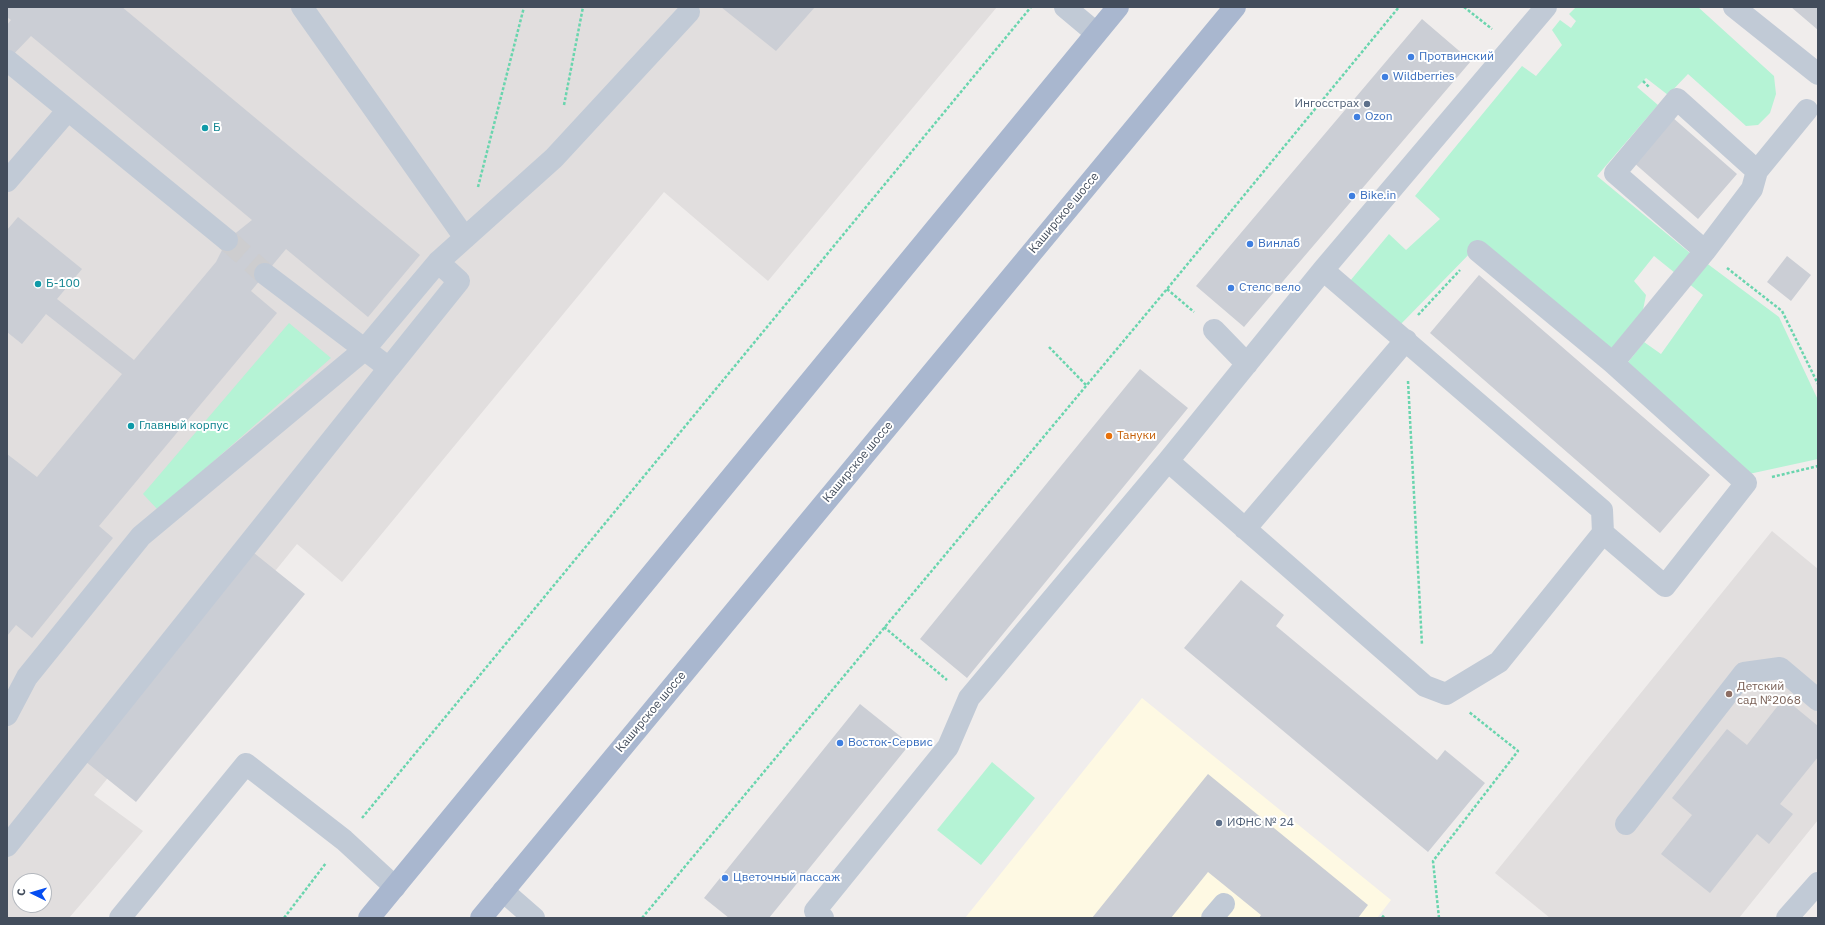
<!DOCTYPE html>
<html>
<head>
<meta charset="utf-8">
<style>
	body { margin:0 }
	#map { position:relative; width:1825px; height:925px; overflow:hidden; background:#f0edec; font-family:"IBM Plex Sans",sans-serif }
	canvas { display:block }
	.frame { position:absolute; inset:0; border:8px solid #434d5c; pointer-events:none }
	.north { position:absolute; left:12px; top:873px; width:40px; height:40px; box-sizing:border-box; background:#fff; border:1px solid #b4b8be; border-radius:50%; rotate:275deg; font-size:11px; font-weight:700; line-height:16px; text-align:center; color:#434d5c }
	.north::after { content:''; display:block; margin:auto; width:14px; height:18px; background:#054df1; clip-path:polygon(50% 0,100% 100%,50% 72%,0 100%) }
</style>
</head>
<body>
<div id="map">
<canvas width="1825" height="925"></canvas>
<div class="frame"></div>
<div class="north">С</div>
</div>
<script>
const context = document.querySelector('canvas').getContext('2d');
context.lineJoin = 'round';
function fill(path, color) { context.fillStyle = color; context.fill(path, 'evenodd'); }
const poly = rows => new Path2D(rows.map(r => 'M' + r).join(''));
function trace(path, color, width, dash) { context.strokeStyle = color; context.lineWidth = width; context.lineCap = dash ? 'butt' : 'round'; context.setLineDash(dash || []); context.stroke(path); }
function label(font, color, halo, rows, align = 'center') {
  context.font = font + ' "IBM Plex Sans",sans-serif'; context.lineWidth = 4; context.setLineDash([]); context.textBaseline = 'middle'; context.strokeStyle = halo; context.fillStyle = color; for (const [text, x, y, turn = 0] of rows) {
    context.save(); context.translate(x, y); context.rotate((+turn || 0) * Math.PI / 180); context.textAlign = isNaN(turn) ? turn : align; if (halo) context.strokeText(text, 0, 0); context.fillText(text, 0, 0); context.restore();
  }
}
fill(poly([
	[1142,698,1391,900,1377,918,965,918]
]), '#fef9e3');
fill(poly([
	[7,7,997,7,768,281,664,192,342,582,297,544,94,795,143,831,69,918,7,918],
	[20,881,44,881,44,905,20,905],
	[1772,531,1818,569,1818,820,1739,918,1550,918,1495,873]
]), '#e1dede');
fill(poly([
	[1576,7,1698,7,1774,76,1776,94,1770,113,1758,125,1746,126,1688,74,1668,95,1646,78,1637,87,1658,105,1597,176,1690,253,1675,273,1654,256,1634,281,1646,295,1642,315,1610,354,1478,245,1400,325,1350,281,1389,234,1406,250,1440,219,1415,196,1522,66,1536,76,1562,45,1552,30,1560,20,1571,28,1576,21,1569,14],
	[1705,262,1779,317,1818,400,1818,459,1749,474,1625,366,1644,342,1661,354,1703,295,1688,283],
	[289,323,331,358,158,510,143,494],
	[992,762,1035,798,981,865,937,830]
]), '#b5f3d5');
fill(poly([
	[7,7,122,7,420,255,368,317,286,249,251,291,277,313,99,526,113,538,32,638,16,625,7,636,7,454,37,477,122,374,46,314,22,344,7,332,7,230,18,217,82,269,57,299,134,360,216,262,227,240,252,220,31,36,7,61,7,25,11,20,7,17],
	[721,7,815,7,776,51],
	[1791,7,1818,7,1818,30],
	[1422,19,1471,61,1244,327,1196,286],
	[1672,117,1737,174,1698,219,1633,162],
	[1787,256,1811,275,1791,301,1767,282],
	[1479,275,1710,475,1660,533,1430,333],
	[1140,369,1188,408,967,678,920,639],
	[254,553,305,594,136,802,85,761],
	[1241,580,1284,615,1276,626,1437,760,1445,750,1485,783,1428,852,1184,648],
	[1784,698,1818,726,1818,757,1780,804,1793,814,1769,844,1757,834,1710,893,1661,854,1692,815,1672,798,1727,729,1747,745],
	[860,704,910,744,769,918,729,918,704,898],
	[1208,774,1368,905,1358,918,1259,918,1261,915,1208,872,1171,918,1092,918]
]), '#cbced5');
trace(poly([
	[227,240,265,274]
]), '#cdcdcf', 22, [22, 11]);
trace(poly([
	[1464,7,1492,29],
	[1643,81,1650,88],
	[564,105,583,7],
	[478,187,524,7],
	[1727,268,1782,311,1818,384],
	[1167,289,1194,312],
	[1418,315,1460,270],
	[1049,347,1086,385],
	[1408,381,1422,645],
	[1772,477,1818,466],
	[884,627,947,680],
	[362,818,1031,7],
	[284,918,326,863],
	[642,918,1167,289,1399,7],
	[1382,918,1385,914],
	[1439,918,1433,861,1518,751,1469,712]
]), '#6ad5ae', 2.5, [3, 2]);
trace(poly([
	[302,7,465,238],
	[1065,7,1096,33],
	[1734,7,1818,74],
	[8,61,227,240],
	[7,181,68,110],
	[1705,251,1615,173,1677,99,1757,171],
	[1323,270,1602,510,1603,533,1665,586,1746,483,1613,363,1478,251],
	[265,274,389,368,459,281,438,262],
	[1214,330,1247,364],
	[1613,363,1705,251,1752,189,1757,171,1807,110],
	[1168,461,1425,686,1446,694,1499,662,1603,533],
	[1245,529,1406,340],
	[7,715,27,677,141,536,364,350,438,262,554,158,689,12],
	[1626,824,1744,673,1780,668,1818,700],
	[7,846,389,368],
	[503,891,534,918],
	[120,918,246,764,344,840,395,887],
	[823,918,815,911,948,747,969,698,1168,461,1323,270,1546,7],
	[1212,918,1224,904],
	[1787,918,1818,883]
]), '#c1cad6', 22);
trace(poly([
	[369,918,1118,7],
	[481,918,1235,7]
]), '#a9b7cf', 22);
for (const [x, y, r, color] of [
	[1411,57,4,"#3f7fe0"],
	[1385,77,4,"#3f7fe0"],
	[1367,104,4,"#5c6f8a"],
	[1357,117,4,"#3f7fe0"],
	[205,128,4,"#0f9aa8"],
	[1352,196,4,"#3f7fe0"],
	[1250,244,4,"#3f7fe0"],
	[38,284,4,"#0f9aa8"],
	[1231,288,4,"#3f7fe0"],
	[131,426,4,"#0f9aa8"],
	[1109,436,4,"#e8710a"],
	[1729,694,4,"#8d6e63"],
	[840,743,4,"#3f7fe0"],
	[1219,823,4,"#5c6f8a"],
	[725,878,4,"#3f7fe0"]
]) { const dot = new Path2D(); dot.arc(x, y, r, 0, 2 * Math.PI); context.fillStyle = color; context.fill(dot); trace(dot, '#fff', 1.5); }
label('12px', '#366cbe', '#fff', [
	["Протвинский",1419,57],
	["Wildberries",1393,77],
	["Ozon",1365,117],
	["Bike.in",1360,196],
	["Винлаб",1258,244],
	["Стелс вело",1239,288],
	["Восток-Сервис",848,743],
	["Цветочный пассаж",733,878]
], 'left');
label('12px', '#4e5e75', '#fff', [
	["Ингосстрах",1359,104],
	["ИФНС № 24",1227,823,"left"]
], 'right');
label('12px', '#0d838f', '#fff', [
	["Б",213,128],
	["Б-100",46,284],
	["Главный корпус",139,426]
], 'left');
label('12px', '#434d5c', '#fff', [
	["Каширское шоссе",1064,213,-50],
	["Каширское шоссе",858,462,-50],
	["Каширское шоссе",651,712,-50]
]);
label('12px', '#c56008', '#fff', [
	["Тануки",1117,436]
], 'left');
label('12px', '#785e54', '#fff', [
	["Детский",1737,687],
	["сад №2068",1737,701]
], 'left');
</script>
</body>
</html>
